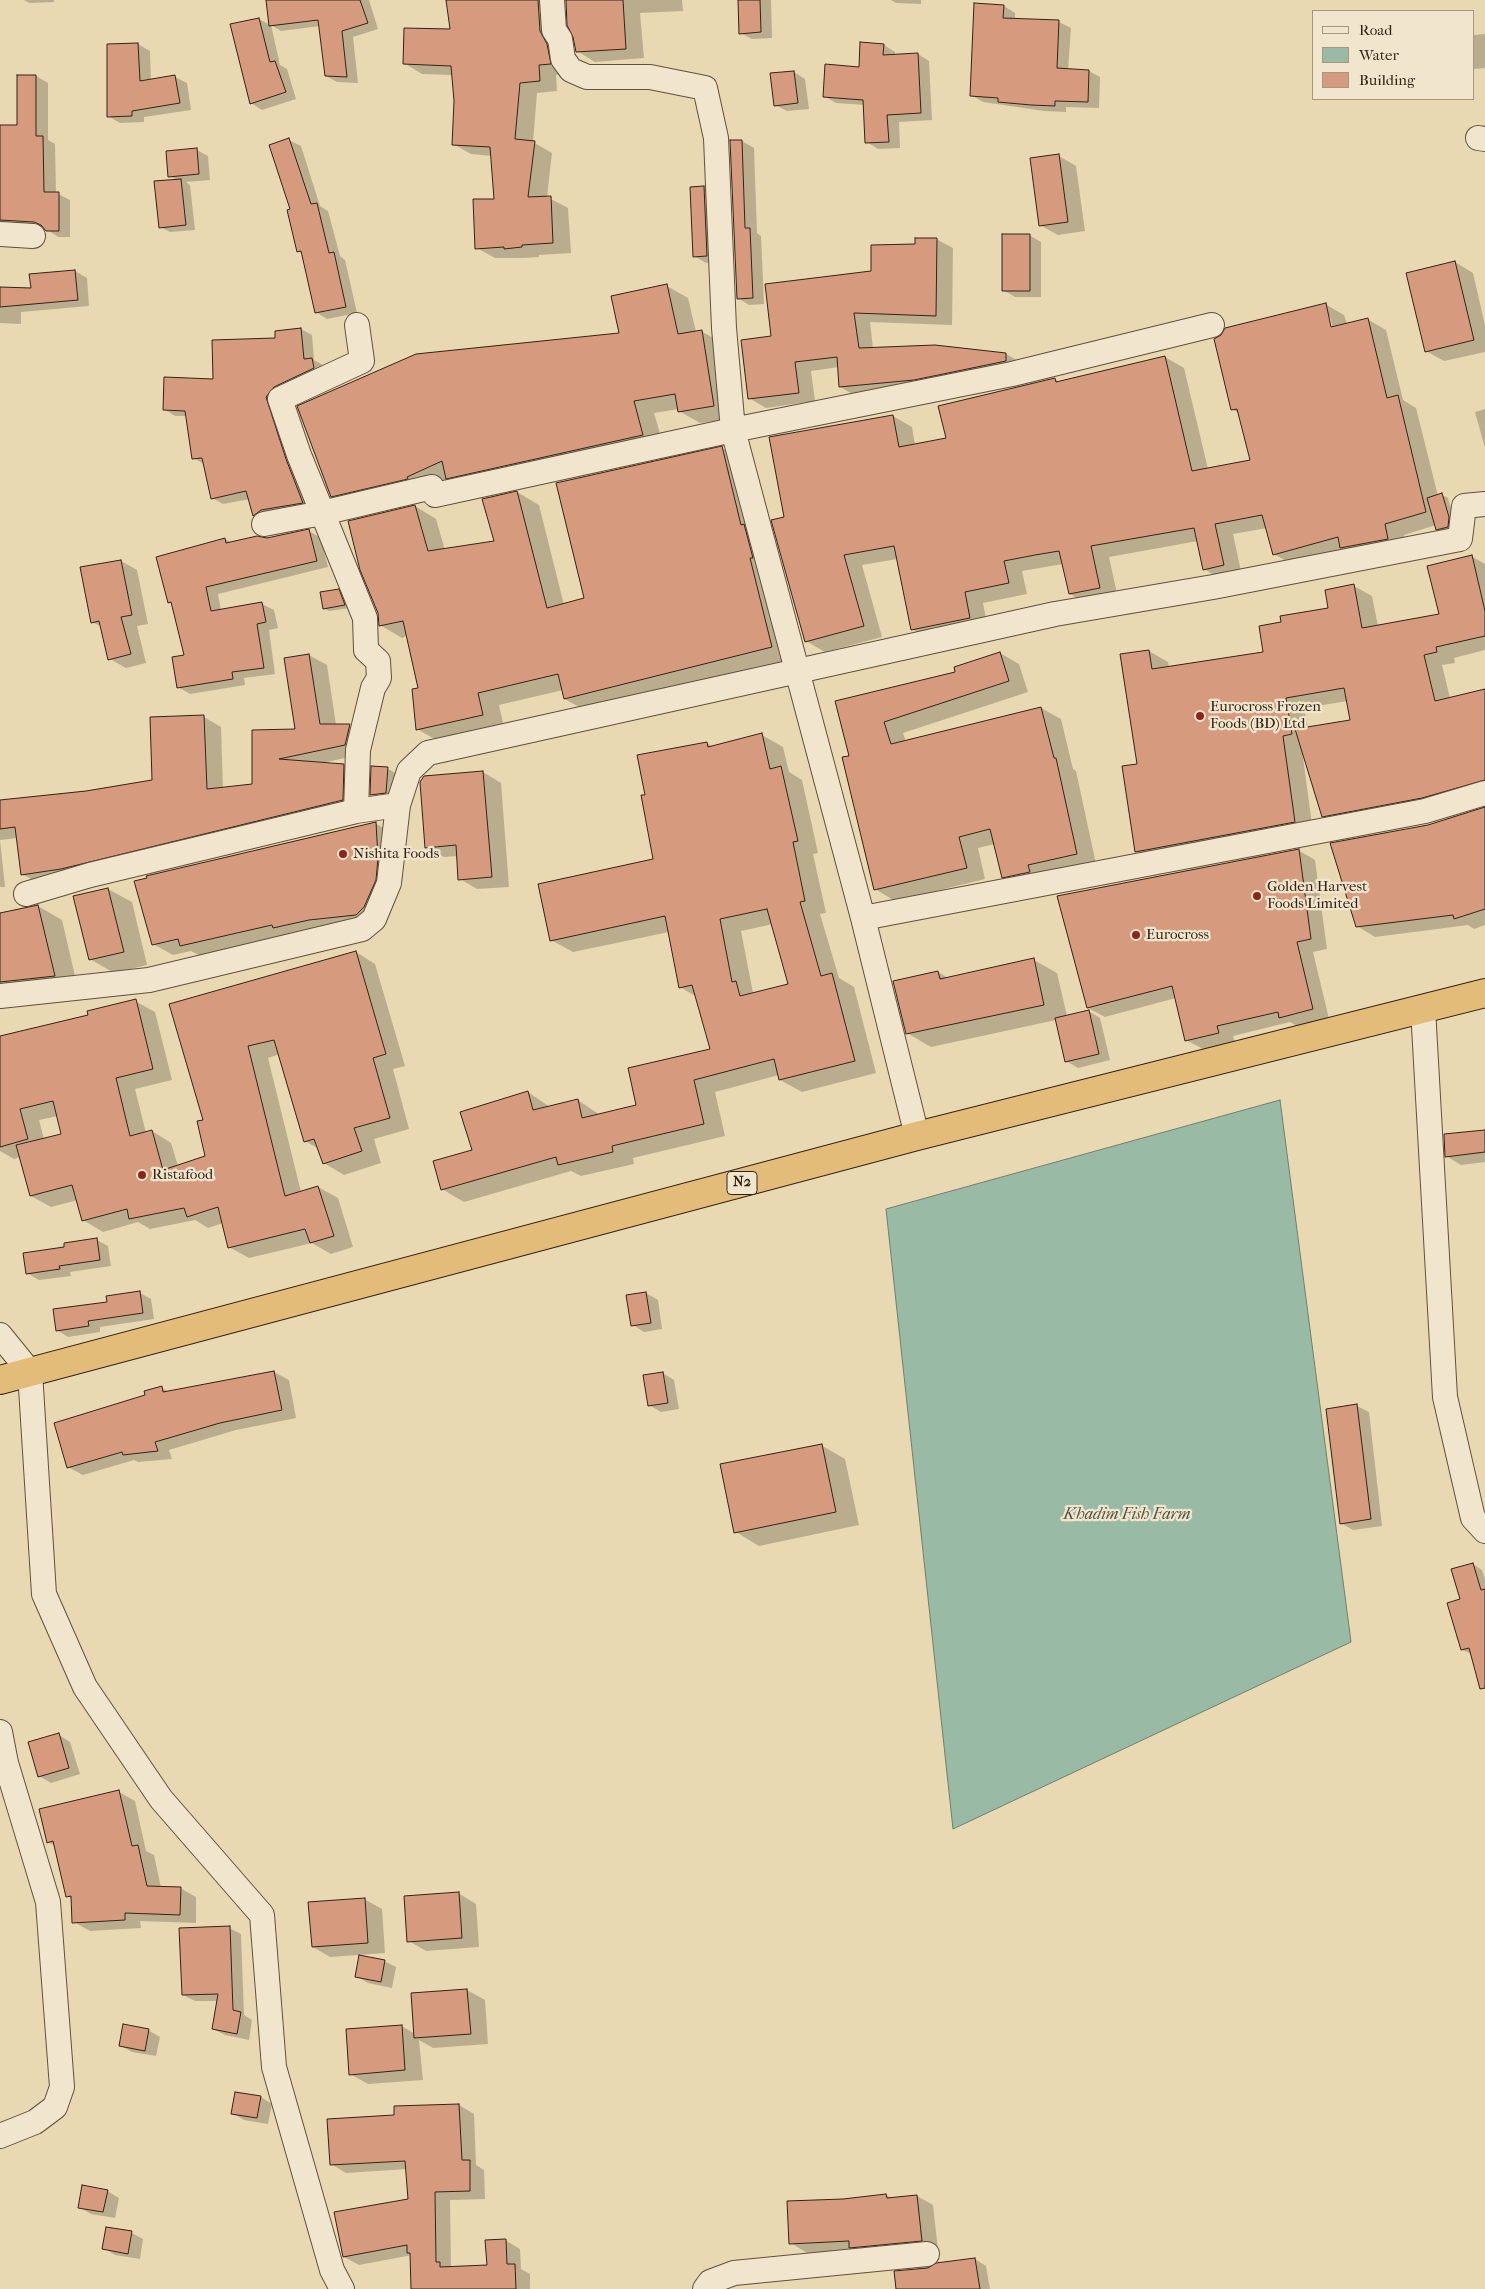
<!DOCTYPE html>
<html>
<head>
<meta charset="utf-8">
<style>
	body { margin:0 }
	#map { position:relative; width:1485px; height:2289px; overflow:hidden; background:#e9d9b2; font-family:"IM FELL French Canon",serif }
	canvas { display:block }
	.legend { position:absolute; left:1312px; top:10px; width:162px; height:90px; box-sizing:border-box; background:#f1e6cd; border:1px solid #a59883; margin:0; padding:6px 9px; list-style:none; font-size:15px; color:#332214 }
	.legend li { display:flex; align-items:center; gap:10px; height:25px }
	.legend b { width:25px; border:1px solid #a59883 }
</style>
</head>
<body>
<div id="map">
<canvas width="1485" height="2289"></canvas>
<ul class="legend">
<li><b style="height:6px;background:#f1e6cd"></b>Road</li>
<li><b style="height:14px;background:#99bba6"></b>Water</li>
<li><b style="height:14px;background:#d69b7e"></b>Building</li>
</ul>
</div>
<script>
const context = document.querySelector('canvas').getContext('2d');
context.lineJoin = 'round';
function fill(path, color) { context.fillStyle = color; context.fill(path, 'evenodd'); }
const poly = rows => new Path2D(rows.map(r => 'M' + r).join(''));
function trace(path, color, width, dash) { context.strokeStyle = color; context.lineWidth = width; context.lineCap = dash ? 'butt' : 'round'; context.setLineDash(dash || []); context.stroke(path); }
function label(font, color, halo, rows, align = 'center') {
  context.font = font + ' "IM FELL French Canon",serif'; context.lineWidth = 4.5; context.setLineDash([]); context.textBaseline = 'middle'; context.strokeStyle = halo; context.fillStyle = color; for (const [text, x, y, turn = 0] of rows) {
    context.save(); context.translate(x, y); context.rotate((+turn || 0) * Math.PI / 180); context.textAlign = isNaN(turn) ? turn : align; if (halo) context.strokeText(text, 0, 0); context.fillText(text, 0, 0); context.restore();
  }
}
const water = poly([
	[1280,1100,1351,1642,953,1829,886,1209,1280,1100]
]);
fill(water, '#99bba6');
trace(water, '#707e6c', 1);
fill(poly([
	[24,0,54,0,54,2,29,3],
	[267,0,369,0,378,29,353,37,358,83,337,82,326,76,320,26,281,31,271,25,280,65,287,69,296,99,262,110,251,103,259,19,270,25],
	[448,0,561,0,568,74,556,75,557,91,537,93,533,142,552,153,547,197,568,208,571,253,539,255,539,257,524,258,495,258,477,248,495,200,492,156,471,154,453,144,456,101,453,75,422,74,404,63,451,30],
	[566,0,682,0,683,11,640,13,644,58,595,62,577,51,575,36,569,25],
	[739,0,771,0,772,38,752,39,740,33],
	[891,0,921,0,921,4,896,3],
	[1004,6,1015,13,1015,19,1059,22,1071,28,1068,70,1089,71,1100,77,1099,108,1066,107,1066,112,1044,111,983,102,971,95],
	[1485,34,1485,68,1474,69,1474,35],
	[138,44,150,51,151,81,175,77,187,83,191,110,144,117,144,122,120,123,108,116,108,45],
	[884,45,895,52,895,56,918,54,929,61,932,120,899,122,900,148,878,149,867,142,865,105,836,103,824,96,860,68],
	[794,72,805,79,809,109,787,111,775,105],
	[18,76,36,76,48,83,48,140,55,144,56,193,70,200,70,237,58,237,45,228,0,227,0,127,18,126],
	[289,140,301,146,320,206,328,211,340,256,345,260,357,313,327,319,316,312,303,254,298,251],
	[742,141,754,148,757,233,761,236,764,304,749,305,738,298],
	[197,150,208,156,210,180,186,182,190,185,195,230,170,232,160,227,177,180,170,176],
	[1059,156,1076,166,1085,231,1058,235,1040,225],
	[704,187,715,194,718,262,706,263,694,256],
	[1029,235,1041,242,1041,297,1015,297,1003,290],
	[936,239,953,248,952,325,870,322,873,348,1006,354,1022,363,856,396,840,387,839,367,811,371,815,401,766,408,749,398,773,337,916,246],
	[1455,262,1473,273,1485,325,1485,352,1444,361,1426,351],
	[75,271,87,278,89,306,21,312,21,324,0,323,0,288,32,290],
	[667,286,688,298,696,332,701,331,722,343,735,418,700,423,679,411,679,409,654,413,664,447,468,490,449,479,427,489,353,508,332,496,620,334],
	[1325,304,1344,315,1347,324,1367,319,1386,330,1403,400,1416,408,1438,496,1442,495,1448,498,1454,520,1453,530,1443,532,1438,529,1436,525,1404,535,1406,549,1293,565,1274,554,1267,528,1233,534,1242,576,1223,580,1204,569,1198,541,1109,557,1118,598,1089,605,1070,594,1063,564,1022,571,1027,594,983,603,988,628,931,640,912,629,897,559,862,565,882,637,825,652,806,641,786,518,893,416,912,427,915,445,948,439,1054,379,1060,382,1165,357,1184,368,1208,469,1252,461,1240,414,1232,409],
	[1328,317,1330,317,1334,332,1332,333],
	[301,329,312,335,314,360,323,365,325,374,285,392,314,508,265,521,254,515,250,499,223,504,212,498,205,465,194,458,187,416,175,416,164,409,277,339],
	[1485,409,1485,448,1475,412],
	[722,448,743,460,793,660,586,711,565,699,563,690,499,705,504,727,438,741,417,729,419,689,407,636,402,638,380,625,415,506,436,519,445,550,495,542,517,492,539,505,564,605,586,599],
	[309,531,321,538,328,567,218,594,221,610,262,604,274,610,278,628,269,630,275,674,244,678,245,685,190,694,178,687,186,656,173,604,169,602,225,539,232,543],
	[1471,556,1485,564,1485,650,1454,658,1455,663,1442,665,1450,698,1485,690,1485,794,1342,827,1323,816,1302,750,1313,832,1155,862,1137,851,1138,765,1149,651,1168,662,1169,668,1264,653,1283,623,1329,609,1354,586,1372,596,1378,626,1440,615],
	[1348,701,1352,721,1308,728,1304,708],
	[121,561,137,570,148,624,137,626,146,663,126,668,110,659,102,627,92,622,82,568],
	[338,591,344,594,350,608,329,611,324,608],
	[1000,653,1019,664,1028,692,903,733,906,742,1041,708,1061,719,1073,769,1076,771,1096,864,1022,888,1003,877,995,844,978,848,985,879,895,901,875,889,850,757,837,702,957,673],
	[309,655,327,665,336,725,349,726,367,736,363,754,322,763,343,765,361,775,360,810,40,884,22,874,17,838,0,840,5,887,0,887,0,801,87,792,154,781,204,717,221,727,223,789,254,785,296,730],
	[762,735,783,747,789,772,802,780,818,853,813,854,826,913,820,914,839,978,854,987,876,1073,802,1092,780,1080,779,1075,715,1092,725,1136,633,1158,634,1164,581,1176,571,1171,464,1202,442,1189,473,1151,528,1092,550,1107,578,1100,600,1115,638,1106,711,1050,697,997,680,987,669,932,573,952,551,940,655,860,646,796,707,743,713,747],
	[773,924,790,985,753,993,741,931],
	[372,767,388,769,399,775,398,799,383,801,372,794],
	[483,772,501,783,509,887,477,889,460,879,458,856,444,857,426,847],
	[1485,809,1485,925,1474,929,1468,925,1375,937,1357,926,1428,826],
	[375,823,395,835,383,918,201,956,191,951,173,955,153,944],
	[1298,850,1315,860,1327,949,1313,952,1329,1019,1297,1026,1290,1022,1233,1036,1235,1042,1203,1049,1186,1040,1176,998,1105,1017,1088,1008],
	[108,889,132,902,147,965,114,973,90,959],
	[38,906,62,920,78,989,5,1008,0,1005,0,915],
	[356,952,375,964,405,1066,393,1069,409,1129,374,1139,381,1163,344,1175,324,1163,319,1149,305,1141,280,1054,268,1058,301,1192,318,1187,338,1198,353,1247,331,1254,312,1243,249,1258,229,1247,223,1223,208,1228,195,1220,150,1229,138,1222,103,1232,83,1220,78,1200,51,1207,31,1196,21,1157,14,1159,0,1151,0,1038,89,1016,135,1001,155,1012,172,1080,135,1089,146,1133,152,1131,171,1143,178,1166,207,1157,204,1121,171,1005],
	[58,1116,62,1134,44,1139,39,1120],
	[1034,960,1057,973,1067,1016,1089,1011,1100,1018,1110,1060,1078,1068,1066,1061,1056,1020,931,1047,907,1033,938,972,948,978],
	[1485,1131,1485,1162,1461,1165,1446,1156],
	[97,1240,108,1246,111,1266,70,1272,71,1276,39,1280,27,1273],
	[140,1293,151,1299,154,1319,100,1327,100,1332,68,1337,57,1330,109,1303],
	[646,1293,658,1300,662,1329,644,1332,633,1325],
	[274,1372,289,1380,296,1418,236,1430,169,1450,172,1459,138,1462,134,1460,83,1475,68,1467,147,1396,162,1388,169,1392],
	[663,1373,674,1380,679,1409,661,1412,649,1405],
	[1357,1406,1369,1412,1382,1526,1353,1530,1341,1523,1328,1410],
	[821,1445,845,1459,859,1525,759,1546,736,1532],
	[1473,1564,1482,1570,1485,1579,1485,1675,1472,1654,1462,1650,1461,1600],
	[59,1735,70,1742,80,1774,51,1783,39,1776],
	[119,1792,135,1801,146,1851,154,1855,161,1888,180,1888,196,1897,196,1923,140,1921,141,1928,90,1931,74,1922,72,1899,67,1896,55,1846,48,1842],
	[458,1893,476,1904,479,1947,426,1951,409,1941],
	[364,1899,382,1909,385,1953,330,1957,313,1947],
	[229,1928,241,1934,244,2015,252,2020,249,2040,225,2035,213,2029,218,2001,195,2001,183,1995],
	[384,1961,396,1967,392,1988,368,1983,356,1976],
	[467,1990,485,2000,488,2044,433,2048,419,2040,423,2080,368,2084,350,2074,402,2026,415,2034],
	[148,2030,160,2037,156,2056,132,2052,121,2046],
	[261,2097,272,2104,268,2124,244,2120,232,2113],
	[459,2105,474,2114,476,2165,484,2170,485,2199,450,2200,451,2268,488,2266,505,2240,520,2249,521,2269,530,2274,530,2289,412,2289,412,2255,359,2265,344,2257,410,2200,407,2169,346,2173,331,2164,395,2116],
	[107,2191,119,2198,115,2218,91,2214,79,2207],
	[886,2195,893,2199,917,2196,933,2205,938,2250,867,2256,857,2251,807,2253,791,2243,843,2200],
	[132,2233,143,2239,140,2259,115,2255,104,2248],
	[975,2259,986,2266,990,2289,898,2289,895,2272]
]), '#0003');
const building = poly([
	[266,0,360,0,368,23,342,31,347,77,325,76,318,20,269,26,266,0],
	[446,0,538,0,540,31,547,44,551,64,539,65,540,81,520,83,515,139,535,141,528,197,551,196,553,243,522,245,522,247,504,249,504,247,475,249,473,199,494,199,490,147,452,145,454,101,451,66,403,64,404,28,450,29,446,0],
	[566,0,623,0,626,49,576,52,573,37,567,25,566,0],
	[738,0,760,0,761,32,739,34,738,0],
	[974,3,1004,5,1003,18,1059,20,1057,68,1089,70,1088,102,1055,101,1055,106,1031,105,998,102,998,98,970,96,974,3],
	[259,18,270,62,275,61,286,92,250,104,230,24,259,18],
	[860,42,884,44,883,55,918,53,921,113,887,115,889,142,865,143,863,100,823,97,825,64,859,67,860,42],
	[138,43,140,81,175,75,180,103,132,111,132,116,107,117,107,44,138,43],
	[794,71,798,103,774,106,770,73,794,71],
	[17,75,36,75,36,136,43,136,44,192,59,192,59,231,46,231,41,225,34,222,0,220,0,125,17,125,17,75],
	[289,138,311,204,317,203,329,253,334,252,346,307,315,313,301,251,297,252,287,210,290,209,269,145,289,138],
	[730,140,742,140,745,228,750,228,753,298,737,299,730,140],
	[197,148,199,174,168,177,166,151,197,148],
	[1059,154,1068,222,1039,226,1030,158,1059,154],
	[181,179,186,225,159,228,154,181,181,179],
	[704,186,707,256,693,257,690,187,704,186],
	[1002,234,1030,234,1030,291,1002,291,1002,234],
	[915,238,937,238,936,316,854,313,859,348,935,345,1006,353,1006,361,914,380,839,387,837,357,795,362,799,393,748,399,741,340,771,336,765,284,871,271,871,245,915,244,915,238],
	[1455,261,1474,340,1425,352,1406,273,1455,261],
	[75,270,78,300,0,307,0,287,31,288,29,274,75,270],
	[667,284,678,334,702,330,714,406,678,412,675,394,634,401,643,435,446,479,442,461,407,477,408,479,331,497,297,406,416,354,619,333,611,296,667,284],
	[1326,303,1331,327,1368,318,1387,398,1398,395,1426,512,1385,524,1388,539,1340,548,1338,537,1273,555,1262,515,1215,524,1224,565,1203,570,1194,528,1091,546,1100,588,1069,594,1059,551,1035,555,1004,561,1009,583,965,592,970,618,911,630,894,546,844,555,864,626,805,642,771,520,784,517,769,437,893,415,899,447,946,438,938,406,1055,378,1056,382,1165,356,1192,471,1250,460,1237,409,1231,410,1214,339,1221,335,1225,328,1326,303],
	[301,328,304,359,312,358,314,368,274,387,266,397,286,459,303,503,261,510,253,516,246,491,211,499,202,458,192,459,185,411,163,410,164,377,213,379,212,340,275,338,275,331,301,328],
	[722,446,741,525,744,524,753,558,750,558,772,647,564,699,558,674,478,693,483,715,416,730,412,689,418,688,403,621,379,626,378,613,360,570,348,521,415,505,428,551,494,541,482,499,517,491,547,608,584,598,556,483,722,446],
	[1442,493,1449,517,1448,527,1436,530,1427,498,1442,493],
	[309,529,317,561,206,587,211,611,262,602,266,622,257,624,264,668,232,672,233,679,177,688,172,657,184,655,171,602,168,603,156,557,225,538,226,543,257,536,267,538,309,529],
	[1472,555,1485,611,1485,636,1436,647,1437,652,1424,655,1435,701,1485,689,1485,780,1422,798,1322,817,1295,729,1350,720,1344,688,1286,698,1292,734,1283,736,1295,822,1135,852,1122,766,1137,764,1120,654,1149,650,1152,669,1263,652,1259,626,1281,622,1280,616,1328,608,1325,590,1354,584,1362,628,1439,614,1427,566,1472,555],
	[121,560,132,615,121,617,131,654,108,660,99,621,91,623,80,567,121,560],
	[339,589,345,605,323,609,320,592,339,589],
	[1000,652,1009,681,884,722,891,744,1041,707,1054,758,1056,758,1077,854,1028,865,1030,872,1002,878,990,829,959,837,967,868,874,890,842,757,849,756,835,701,955,672,954,667,1000,652],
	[309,654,320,724,350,724,345,745,279,759,344,764,343,800,61,869,21,875,15,827,0,829,0,800,86,791,152,780,150,717,204,715,207,789,252,784,252,730,295,729,284,658,309,654],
	[762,733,770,769,781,766,798,841,793,842,805,901,800,902,821,976,832,973,855,1061,779,1080,774,1059,694,1080,704,1124,612,1146,613,1152,558,1165,556,1157,441,1190,433,1161,472,1150,460,1112,528,1091,533,1110,578,1099,582,1118,636,1105,628,1068,710,1049,692,985,679,988,665,916,550,941,538,884,653,859,641,795,645,795,637,755,707,742,708,747,762,733],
	[767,909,788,984,740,996,736,981,732,982,720,919,767,909],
	[371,766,388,767,386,793,370,795,371,766],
	[483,771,492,877,458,880,456,845,425,848,420,782,424,776,483,771],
	[1485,807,1485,909,1454,919,1453,915,1356,927,1330,843,1428,825,1485,807],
	[376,822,378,858,376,880,364,907,356,915,309,920,273,928,272,925,180,946,178,939,152,945,134,881,147,878,146,876,376,822],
	[1299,849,1311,939,1297,942,1313,1009,1279,1018,1278,1012,1217,1026,1219,1033,1185,1041,1172,986,1087,1008,1057,896,1299,849],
	[108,888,124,952,89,960,73,896,108,888],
	[38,905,55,976,0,982,0,913,38,905],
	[356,951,386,1054,373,1058,390,1118,354,1128,362,1151,323,1164,314,1139,304,1142,274,1040,248,1046,285,1196,318,1186,334,1236,310,1243,305,1229,228,1248,218,1207,187,1217,184,1208,129,1219,127,1209,82,1221,72,1185,30,1196,16,1145,61,1134,53,1101,20,1109,28,1139,0,1147,0,1036,88,1015,87,1011,136,999,153,1069,116,1078,130,1136,152,1130,163,1170,205,1156,197,1121,203,1120,169,1004,356,951],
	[1034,958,1044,1005,906,1034,893,981,938,971,940,979,1034,958],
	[1089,1010,1099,1054,1065,1062,1055,1018,1089,1010],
	[1485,1130,1485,1152,1445,1157,1444,1134,1485,1130],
	[97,1238,100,1260,59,1266,60,1269,26,1274,23,1253,64,1247,64,1243,97,1238],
	[140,1291,143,1313,88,1321,89,1326,56,1331,53,1309,107,1302,106,1296,140,1291],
	[646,1292,651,1323,631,1326,626,1295,646,1292],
	[274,1371,282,1410,220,1423,155,1442,158,1451,123,1455,122,1452,67,1468,54,1423,145,1395,144,1391,162,1386,163,1392,274,1371],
	[663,1372,668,1403,648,1406,643,1375,663,1372],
	[1357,1404,1371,1519,1340,1524,1326,1409,1357,1404],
	[822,1444,836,1512,734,1533,720,1464,822,1444],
	[1473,1563,1481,1590,1485,1589,1485,1688,1480,1689,1469,1648,1461,1650,1447,1603,1460,1599,1451,1569,1473,1563],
	[59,1733,69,1768,38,1777,28,1742,59,1733],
	[119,1790,132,1846,138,1845,147,1886,181,1887,180,1915,125,1913,125,1920,72,1923,71,1896,66,1897,53,1841,47,1843,39,1809,119,1790],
	[459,1892,462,1938,407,1942,404,1896,459,1892],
	[365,1898,368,1943,312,1947,308,1902,365,1898],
	[230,1926,233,2010,241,2012,237,2034,212,2029,218,1994,182,1995,179,1928,230,1926],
	[359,1955,385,1960,381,1982,355,1977,359,1955],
	[467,1989,471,2034,414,2038,411,1993,467,1989],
	[123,2024,149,2029,145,2051,119,2046,123,2024],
	[402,2025,405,2070,349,2075,346,2029,402,2025],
	[235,2092,261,2096,257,2118,231,2114,235,2092],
	[459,2104,462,2160,470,2160,470,2191,435,2192,436,2262,440,2262,440,2267,487,2265,485,2240,506,2239,507,2264,515,2264,516,2289,411,2289,410,2253,407,2253,407,2245,343,2257,334,2212,408,2199,405,2161,330,2165,327,2119,394,2115,394,2106,459,2104],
	[82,2185,108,2190,103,2212,78,2208,82,2185],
	[886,2194,887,2198,917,2195,922,2241,849,2248,849,2241,789,2244,787,2201,843,2199,886,2194],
	[106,2227,132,2231,128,2254,102,2249,106,2227],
	[975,2258,980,2289,896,2289,894,2271,928,2268,936,2263,975,2258]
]);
fill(building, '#d69b7e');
trace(building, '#332214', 1);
const minor = poly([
	[552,0,554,30,560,39,563,59,571,70,587,77,650,77,705,88,716,138,724,328,733,430,863,918,917,1136],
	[1478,138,1485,139],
	[0,234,33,236],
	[264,524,322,513,432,487,435,495,733,430,1012,374,1212,325],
	[356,811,358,750,373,688,379,678,378,661,366,650,365,618,299,455,280,399,362,361,357,325],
	[26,894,90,875,356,811,398,805],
	[863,918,1425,811,1485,793],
	[0,996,149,980,362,929,374,919,389,883,398,805,409,771,428,753,1055,614,1213,587,1460,539,1464,506,1485,504],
	[1423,1009,1445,1397,1473,1518,1485,1531],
	[0,1335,30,1372,44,1594,85,1687,161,1799,262,1915,274,2067,332,2270,342,2289],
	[0,1732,6,1763,48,1902,62,2087,55,2107,35,2122,0,2136],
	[705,2289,710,2282,734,2273,927,2254]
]);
const trunk = poly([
	[0,1380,917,1136,1485,993]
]);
trace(minor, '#60503c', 26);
trace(trunk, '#332214', 30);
trace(minor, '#f1e6cd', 24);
trace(trunk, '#e4bc79', 28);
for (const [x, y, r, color] of [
	[1200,716,5,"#8f2418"],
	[343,854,5,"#8f2418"],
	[1257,896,5,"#8f2418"],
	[1136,935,5,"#8f2418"],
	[142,1175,5,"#8f2418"]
]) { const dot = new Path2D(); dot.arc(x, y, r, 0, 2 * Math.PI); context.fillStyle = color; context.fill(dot); trace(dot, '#f1e6cd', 2); }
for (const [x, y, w] of [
	[742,1183,30]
]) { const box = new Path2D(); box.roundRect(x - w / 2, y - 11.5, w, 23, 4); context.fillStyle = '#f1e6cd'; context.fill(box); trace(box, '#332214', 1); }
label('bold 14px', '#332214', null, [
	["N2",742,1183]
]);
label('15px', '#332214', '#f1e6cd', [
	["Eurocross Frozen",1210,707],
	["Foods (BD) Ltd",1210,724],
	["Nishita Foods",353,854],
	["Golden Harvest",1267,887],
	["Foods Limited",1267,904],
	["Eurocross",1146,935],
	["Ristafood",152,1175]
], 'left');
label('italic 16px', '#525040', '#f1e6cd', [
	["Khadim Fish Farm",1127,1515]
]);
</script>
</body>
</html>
